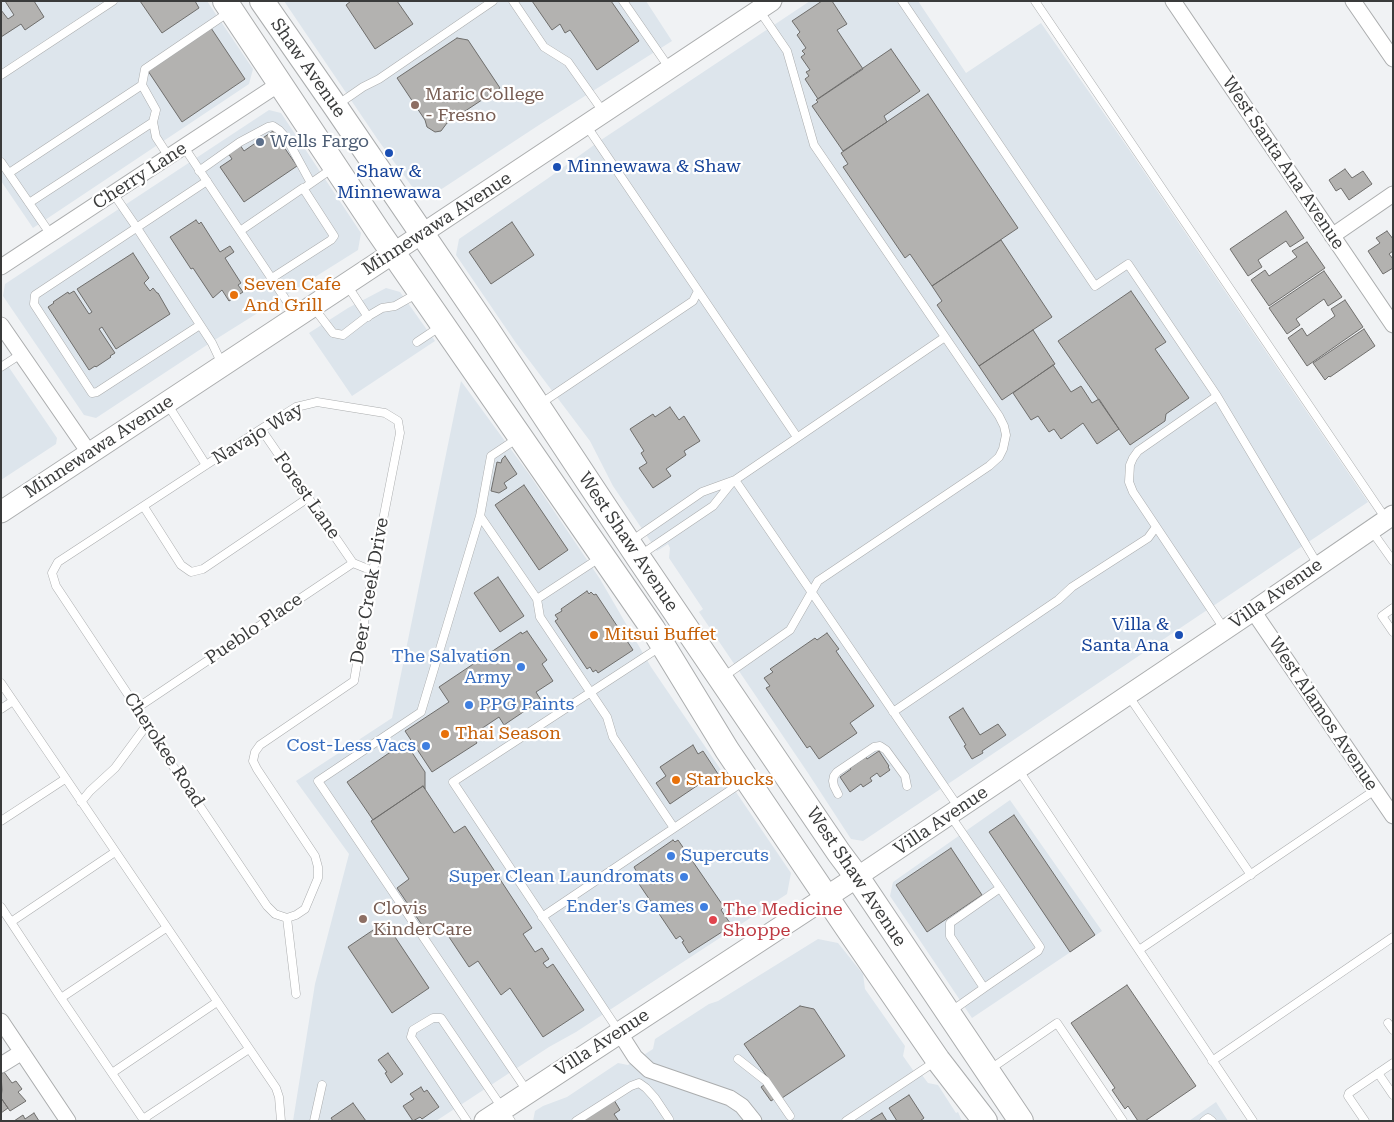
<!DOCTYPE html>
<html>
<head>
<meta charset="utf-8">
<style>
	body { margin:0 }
	#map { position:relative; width:1394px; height:1122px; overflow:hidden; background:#f0f2f4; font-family:"Roboto Serif",serif }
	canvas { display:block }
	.frame { position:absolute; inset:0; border:2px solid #3a3b3b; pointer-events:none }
</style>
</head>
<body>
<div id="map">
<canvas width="1394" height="1122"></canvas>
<div class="frame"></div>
</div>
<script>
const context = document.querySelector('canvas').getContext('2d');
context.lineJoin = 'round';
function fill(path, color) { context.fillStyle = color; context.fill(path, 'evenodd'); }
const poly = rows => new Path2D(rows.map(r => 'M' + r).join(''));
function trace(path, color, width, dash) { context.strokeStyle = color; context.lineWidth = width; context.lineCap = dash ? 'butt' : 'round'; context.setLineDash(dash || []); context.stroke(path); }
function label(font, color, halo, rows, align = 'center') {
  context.font = font + ' "Roboto Serif",serif'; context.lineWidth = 4.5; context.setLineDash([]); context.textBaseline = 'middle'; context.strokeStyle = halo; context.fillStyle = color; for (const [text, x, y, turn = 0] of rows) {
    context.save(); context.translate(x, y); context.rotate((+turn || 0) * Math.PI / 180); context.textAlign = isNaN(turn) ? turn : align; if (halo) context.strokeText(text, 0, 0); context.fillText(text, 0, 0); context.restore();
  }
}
fill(poly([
	[1,1,207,1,253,69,249,84,33,228,1,181],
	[284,1,646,1,672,41,539,125,431,196,416,192,378,140],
	[810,1,918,1,966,73,1041,23,1128,148,1368,502,863,841,851,839,808,773,699,612,703,609,669,558,670,548,668,544,657,551,613,486,590,441,516,343,456,255,459,239,547,179,601,140],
	[269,110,281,113,361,233,358,250,213,341,96,418,84,415,3,296,5,284],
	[386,288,400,292,435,341,352,396,309,333,348,308],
	[8,366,57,438,56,444,1,480,1,370],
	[461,381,529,474,600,579,651,667,791,873,787,894,576,1032,549,1047,436,1121,293,1121,315,984,349,854,296,781,392,718],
	[1010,800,1102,931,972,1018,890,896,893,882],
	[818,939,838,943,863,974,865,989,905,1046,903,1056,915,1073,919,1071,928,1083,938,1085,956,1113,958,1112,962,1121,533,1121,535,1111,543,1106,567,1097,618,1063,628,1065,653,1049,655,1039,709,1004,718,1001],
	[1216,1102,1228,1121,1189,1121]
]), '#dde5ec');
const building = poly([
	[5,1,34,1,44,17,25,30,21,24,1,37,1,10,8,19,14,15,5,1],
	[140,1,195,1,199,8,162,33,140,1],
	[351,1,397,1,413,24,375,49,346,5,351,1],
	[532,1,611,1,639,41,597,70,570,30,565,33,560,24,552,30,532,1],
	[822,1,832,1,847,24,837,30,863,69,818,99,805,79,809,76,806,72,810,70,801,57,805,54,802,51,806,48,797,35,800,32,792,21,822,1],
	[211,28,245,79,182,122,148,71,211,28],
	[457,38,468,40,500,88,447,123,441,131,435,132,427,127,425,120,397,78,457,38],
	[891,49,920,91,884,116,887,122,843,151,812,106,818,102,816,100,891,49],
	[928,94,1018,228,932,286,910,254,905,258,843,167,848,164,841,153,928,94],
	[273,131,297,166,244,202,220,167,232,159,228,153,240,145,244,151,273,131],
	[1345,169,1352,178,1363,171,1372,184,1349,200,1341,188,1336,191,1329,180,1345,169],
	[1286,211,1304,238,1290,247,1286,241,1258,260,1262,267,1248,276,1230,249,1286,211],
	[196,220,199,224,201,222,220,252,230,246,234,252,225,258,241,283,238,285,243,292,229,301,222,290,213,298,193,268,191,269,170,237,196,220],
	[512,222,534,255,491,284,469,252,512,222],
	[1387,231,1393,239,1393,251,1389,254,1393,259,1393,268,1383,274,1368,251,1380,243,1376,238,1387,231],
	[1001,240,1052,317,979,366,937,305,942,301,932,286,1001,240],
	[1307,242,1325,268,1269,306,1251,280,1265,270,1269,276,1297,257,1292,251,1307,242],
	[133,253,149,278,144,283,150,291,153,288,157,293,158,293,170,314,116,349,102,327,99,329,115,353,110,356,111,357,96,367,95,366,89,370,48,307,54,303,53,302,68,292,69,294,74,291,89,314,92,312,77,289,133,253],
	[1324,271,1342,297,1328,306,1324,299,1296,319,1300,325,1287,334,1269,308,1324,271],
	[1131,291,1166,342,1155,349,1189,398,1166,414,1165,421,1130,445,1058,341,1131,291],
	[1345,300,1363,327,1307,366,1288,338,1302,328,1307,336,1335,316,1331,309,1345,300],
	[1364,329,1375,346,1330,377,1329,376,1325,380,1313,363,1364,329],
	[1033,330,1055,364,1002,400,979,366,1033,330],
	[1053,365,1071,392,1081,386,1092,403,1099,399,1119,429,1097,444,1083,423,1061,439,1054,429,1049,432,1038,416,1031,420,1013,393,1053,365],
	[670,407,679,420,684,416,700,441,684,451,686,455,666,469,671,476,653,488,639,468,647,463,641,453,644,451,630,429,653,414,655,417,670,407],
	[505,456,517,474,504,483,507,488,499,493,491,491,497,462,501,463,502,459,505,456],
	[524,485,568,550,539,570,495,505,524,485],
	[498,577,524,616,500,632,474,593,498,577],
	[587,591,589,594,591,592,594,595,596,594,633,650,598,673,596,670,593,672,590,667,587,669,555,621,558,619,555,615,562,611,561,609,587,591],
	[527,631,547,660,542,664,553,681,536,692,541,700,504,725,499,717,472,735,477,743,432,772,405,731,449,702,439,687,521,632,522,634,527,631],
	[827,633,839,649,836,651,874,706,850,723,857,733,819,759,810,746,807,748,766,688,770,686,764,678,773,672,770,669,815,638,817,640,827,633],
	[963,708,980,735,998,724,1006,735,982,751,983,753,972,759,964,746,966,745,949,717,963,708],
	[405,742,425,772,425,789,423,786,373,820,347,782,405,742],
	[693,745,698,754,703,751,718,774,709,781,707,779,670,804,656,783,666,776,660,767,693,745],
	[879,751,889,766,888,767,890,770,880,777,877,773,870,778,872,781,863,787,861,784,850,792,840,777,851,769,850,768,866,757,867,759,879,751],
	[423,786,454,833,465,826,532,928,523,934,535,952,542,948,549,959,543,963,547,968,553,964,584,1010,543,1037,510,988,501,995,478,961,469,967,439,922,426,931,397,888,409,879,371,821,423,786],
	[1014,815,1095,935,1070,952,989,832,1014,815],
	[673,840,675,842,678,840,724,907,721,910,730,923,723,927,725,930,689,953,682,942,684,941,680,936,676,939,635,878,639,876,634,867,673,840],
	[951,848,982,895,927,932,896,885,951,848],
	[385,922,429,988,392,1013,348,947,385,922],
	[1127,985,1196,1086,1145,1121,1138,1121,1128,1106,1125,1109,1112,1090,1115,1088,1071,1023,1127,985],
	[800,1006,814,1009,845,1056,782,1098,780,1095,771,1101,761,1087,770,1081,744,1044,800,1006],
	[388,1053,403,1074,391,1083,385,1073,387,1072,378,1060,388,1053],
	[4,1072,12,1083,16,1081,22,1089,18,1092,26,1101,10,1111,1,1098,2,1090,1,1074,4,1072],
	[421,1087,424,1092,427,1090,439,1107,422,1119,420,1117,413,1121,403,1106,414,1099,410,1094,421,1087],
	[909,1095,924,1118,920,1121,897,1121,889,1108,909,1095],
	[1,1098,8,1108,1,1113,1,1098],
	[614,1100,620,1110,614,1114,618,1120,617,1121,581,1121,614,1100],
	[353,1103,366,1121,333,1121,331,1118,353,1103],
	[34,1113,39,1121,14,1121,23,1115,25,1119,34,1113],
	[882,1113,887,1121,869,1121,882,1113]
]);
fill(building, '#b3b2b0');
trace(building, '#6f6e6c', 1);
const service = poly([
	[513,1,544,47,568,62,604,113],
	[623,1,670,69],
	[902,1,1095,286,1128,264,1217,396,1318,565],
	[1035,1,1386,519],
	[1,75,113,1],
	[337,105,363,87,379,79,493,1],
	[586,125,797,437],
	[184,147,296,315],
	[169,157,156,137,153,122,156,110,142,85,145,69,229,12],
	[1,162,51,235],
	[199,171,240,142,268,127,273,126,279,130,287,139,311,183],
	[9,173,142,85],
	[307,186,333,168],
	[113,193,137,228,212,343,222,364],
	[29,203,153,122],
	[240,231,303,188,334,236,331,240,272,278],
	[347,285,368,317],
	[314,308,333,333,343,335,365,318,382,308,395,306,418,293],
	[200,325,97,392,92,393,34,304,35,295,207,181],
	[417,342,441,326],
	[1,367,21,354],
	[1217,396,1138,451,1133,458,1130,465,1129,482,1133,492,1225,630],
	[317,402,385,413,398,421,400,433,373,571,354,681,260,745,255,752,253,761,257,769,315,856,318,867,318,878,305,909,296,915,287,918,275,914,267,906,146,726,137,708,56,586,52,573,58,562,261,429,296,407,317,402],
	[540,404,693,301,698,291],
	[168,405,206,465],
	[261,429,353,563],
	[518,438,491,456,480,516,421,712,318,781,527,1091],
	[735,480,959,808],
	[144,507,181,565,191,572,203,569,308,498],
	[480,516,537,599,540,617,607,717,613,737,674,828],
	[1371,530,1393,561],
	[631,541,702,492,735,480,945,337],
	[639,556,713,506,733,481],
	[537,599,601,557],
	[1393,608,1382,616,1393,632],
	[723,677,790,630,818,581,989,466,999,457,1003,449,1006,435,1004,426,999,416,814,145,787,51,759,10],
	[1,683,276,1088,279,1097,281,1121],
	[1128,695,1251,875],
	[137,708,353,563,373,571],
	[1,709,13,701],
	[893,712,1058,600,1072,587,1148,538,1156,527],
	[1018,769,1253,1121],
	[838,794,834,786,833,781,834,776,837,772,874,747,880,746,886,750,905,776,907,786],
	[81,802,90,791,115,768,146,726],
	[950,815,1000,888,950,923,950,936,984,988,950,1012],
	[1,821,65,779],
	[1,907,61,998,143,1119,146,1121],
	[542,917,744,781],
	[287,918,296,994],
	[11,922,115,852],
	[1139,950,1375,790],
	[984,988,1038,951,1040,947,1000,888],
	[61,998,166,928],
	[1388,1023,1393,1030],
	[618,1030,453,782,660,647],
	[738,1059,766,1081,790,1116],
	[1212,1061,1393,937],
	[989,1070,1057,1023,1123,1121],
	[112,1073,217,1002],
	[1378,1073,1393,1095],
	[143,1119,249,1049],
	[314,1121,322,1085],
	[467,1121,411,1037,413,1030,433,1018,441,1018,511,1121],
	[576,1121,631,1086,639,1083,646,1088,655,1098,669,1119],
	[846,1121,936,1061],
	[1204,1121,1208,1118,1212,1121],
	[1365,1121,1348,1096,1349,1093,1393,1063]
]);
const minor = poly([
	[1173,1,1393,325],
	[1353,1,1393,59],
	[1332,236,1393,194],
	[1,267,279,84],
	[1,325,90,454],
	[1253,611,1393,816],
	[1,1021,68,1121],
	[619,1032,635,1057,649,1070,730,1098,742,1106,754,1121],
	[1,1065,22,1052]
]);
const tertiary = poly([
	[393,253,772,1],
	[857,877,1253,611,1393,515]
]);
const secondary = poly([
	[1,512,393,253],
	[485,1121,857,877]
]);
const primary = poly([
	[225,1,378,231,653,629,727,750,846,926,938,1060,985,1121],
	[262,1,335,106,487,329,638,557,839,853,857,877,1021,1121]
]);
trace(service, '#abadae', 9);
trace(minor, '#abadae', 17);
trace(tertiary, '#abadae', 21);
trace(secondary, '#abadae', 23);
trace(primary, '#abadae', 26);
trace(service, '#fff', 8);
trace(minor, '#fff', 15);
trace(tertiary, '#fff', 19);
trace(secondary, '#fff', 21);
trace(primary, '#fff', 24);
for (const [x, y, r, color] of [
	[415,105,5,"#8d6e63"],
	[260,142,5,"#5c6f8a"],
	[389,153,5,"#1a4fb4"],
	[557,167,5,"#1a4fb4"],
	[234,295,5,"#e8710a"],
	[594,635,5,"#e8710a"],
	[1179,635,5,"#1a4fb4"],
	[521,667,5,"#3f7fe0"],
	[469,705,5,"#3f7fe0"],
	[445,734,5,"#e8710a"],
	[426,746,5,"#3f7fe0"],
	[676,780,5,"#e8710a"],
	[671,856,5,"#3f7fe0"],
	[684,877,5,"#3f7fe0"],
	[704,907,5,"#3f7fe0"],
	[363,919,5,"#8d6e63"],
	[713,920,5,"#e0444e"]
]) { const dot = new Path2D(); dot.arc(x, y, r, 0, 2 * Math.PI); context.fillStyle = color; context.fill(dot); trace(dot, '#fff', 2); }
label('18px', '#3a3b3b', '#fff', [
	["Shaw Avenue",308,68,55],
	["West Santa Ana Avenue",1283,163,56],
	["Cherry Lane",140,176,-33],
	["Minnewawa Avenue",437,224,-33],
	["Navajo Way",258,434,-31],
	["Minnewawa Avenue",99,447,-33],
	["Forest Lane",307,496,55],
	["West Shaw Avenue",628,542,56],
	["Deer Creek Drive",370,591,-80],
	["Villa Avenue",1276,594,-35],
	["Pueblo Place",254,629,-34],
	["West Alamos Avenue",1323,714,56],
	["Cherokee Road",164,750,57],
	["Villa Avenue",941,821,-34],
	["West Shaw Avenue",856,877,56],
	["Villa Avenue",602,1043,-33]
]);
label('18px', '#785e54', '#fff', [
	["Maric College",425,95],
	["- Fresno",425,116],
	["Clovis",373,909],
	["KinderCare",373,930]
], 'left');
label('18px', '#4e5e75', '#fff', [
	["Wells Fargo",270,142]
], 'left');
label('18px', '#164399', '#fff', [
	["Minnewawa & Shaw",567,167],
	["Shaw &",389,172,"center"],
	["Minnewawa",389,193,"center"],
	["Villa &",1169,625,"right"],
	["Santa Ana",1169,646,"right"]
], 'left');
label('18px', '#c56008', '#fff', [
	["Seven Cafe",244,285],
	["And Grill",244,306],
	["Mitsui Buffet",604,635],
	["Thai Season",455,734],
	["Starbucks",686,780]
], 'left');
label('18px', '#366cbe', '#fff', [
	["The Salvation",511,657],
	["Army",511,678],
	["PPG Paints",479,705,"left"],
	["Cost-Less Vacs",416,746],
	["Supercuts",681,856,"left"],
	["Super Clean Laundromats",674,877],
	["Ender's Games",694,907]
], 'right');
label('18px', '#be3a42', '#fff', [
	["The Medicine",723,910],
	["Shoppe",723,931]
], 'left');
</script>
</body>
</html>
